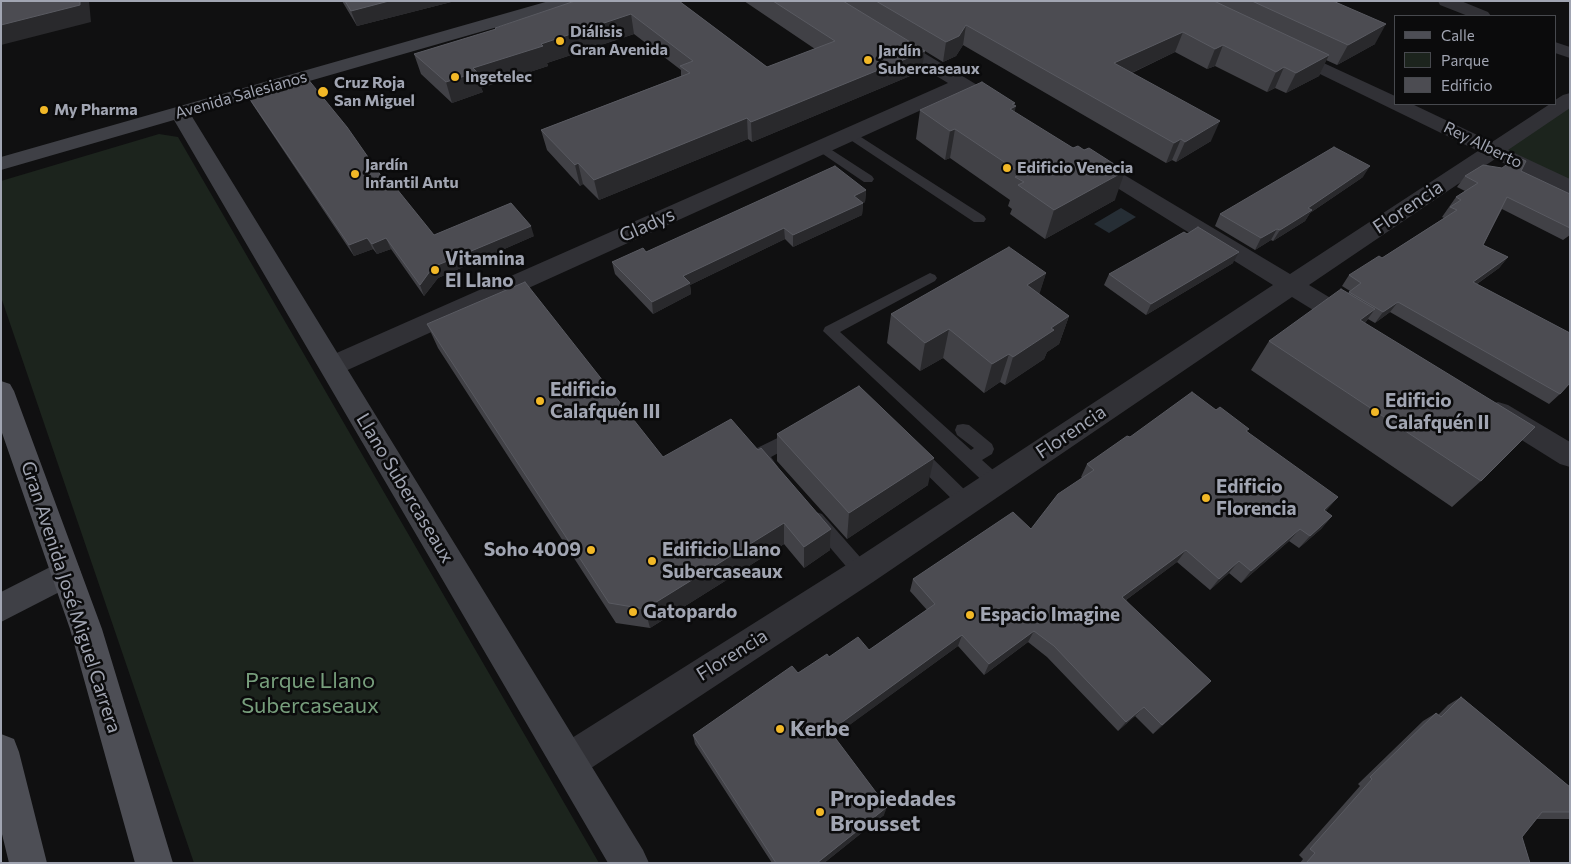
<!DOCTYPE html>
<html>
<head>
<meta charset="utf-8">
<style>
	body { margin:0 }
	#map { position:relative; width:1571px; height:864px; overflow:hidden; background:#101011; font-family:Commissioner,sans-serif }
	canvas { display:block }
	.frame { position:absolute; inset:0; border:2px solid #a1a5b2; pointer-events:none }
	.legend { position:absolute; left:1394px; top:15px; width:162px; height:90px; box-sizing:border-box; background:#0b0b0c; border:1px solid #47494e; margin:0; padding:6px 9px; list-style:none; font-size:15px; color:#a1a5b2 }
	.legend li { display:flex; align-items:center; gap:10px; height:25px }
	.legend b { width:25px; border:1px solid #47494e }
</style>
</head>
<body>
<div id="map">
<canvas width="1571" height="864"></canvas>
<div class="frame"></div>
<ul class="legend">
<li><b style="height:6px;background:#4d4e55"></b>Calle</li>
<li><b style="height:14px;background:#1c241d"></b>Parque</li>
<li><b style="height:14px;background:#4c4c52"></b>Edificio</li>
</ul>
</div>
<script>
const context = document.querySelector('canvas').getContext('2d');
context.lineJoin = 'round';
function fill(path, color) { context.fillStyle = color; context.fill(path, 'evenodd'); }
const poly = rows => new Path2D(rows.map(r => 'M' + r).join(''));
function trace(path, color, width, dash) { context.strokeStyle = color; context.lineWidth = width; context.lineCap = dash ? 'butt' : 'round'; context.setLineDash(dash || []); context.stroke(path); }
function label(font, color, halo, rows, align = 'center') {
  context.font = font + ' Commissioner,sans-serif'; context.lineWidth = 5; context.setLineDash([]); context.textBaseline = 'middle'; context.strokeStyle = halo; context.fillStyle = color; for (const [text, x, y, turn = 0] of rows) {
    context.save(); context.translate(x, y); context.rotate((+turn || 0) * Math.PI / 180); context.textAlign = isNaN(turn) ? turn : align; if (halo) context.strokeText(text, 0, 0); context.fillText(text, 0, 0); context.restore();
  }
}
fill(poly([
	[1570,103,1570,181,1501,149],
	[159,134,178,137,599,863,194,863,1,297,1,181]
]), '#1c241d');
fill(poly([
	[1121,208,1136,217,1109,233,1094,224]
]), '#262e35');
fill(poly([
	[850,130,984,216,986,219,984,222,974,222,846,137,844,134,846,131,850,130],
	[821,143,872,176,874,179,872,182,864,182,817,150,815,147,817,144,821,143],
	[930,273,935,275,937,278,935,281,840,332,971,450,974,448,957,435,955,430,957,425,963,424,969,425,992,444,994,449,992,454,982,460,1002,478,1004,483,1002,488,996,490,990,488,823,331,825,327,930,273],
	[796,429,802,430,804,435,802,440,771,457,778,467,776,472,770,474,764,472,751,455,753,450,796,429],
	[916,446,922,448,972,497,975,502,972,507,966,509,960,507,910,458,908,453,910,448,916,446],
	[816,512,822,514,868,566,871,572,868,578,862,580,856,578,810,524,807,519,810,514,816,512]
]), '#313136');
fill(poly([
	[1438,1,1461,1,1488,12,1491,16,1468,16,1440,5,1438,1],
	[893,37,899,38,969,80,1008,104,1011,108,1008,112,1001,114,994,112,961,92,341,373,332,376,323,373,319,366,323,359,948,83,887,46,884,42,887,38,893,37],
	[1555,42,1570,47,1570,58,1555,53,1555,42],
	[1289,47,1395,96,1395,104,1412,104,1492,142,1550,104,1555,104,1555,100,1563,95,1570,93,1570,108,1508,150,1570,179,1570,194,1495,159,1309,285,1362,317,1365,323,1362,329,1353,332,1344,329,1292,297,873,582,582,774,569,779,556,774,551,761,556,748,851,562,1273,285,1082,166,1079,162,1082,158,1089,156,1096,158,1290,274,1478,151,1283,56,1280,52,1283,48,1289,47],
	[1498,402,1508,405,1570,442,1570,467,1560,464,1488,419,1484,412,1488,405,1498,402]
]), '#313136');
fill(poly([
	[549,1,576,1,574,5,191,115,643,850,649,863,608,863,174,120,1,170,1,157,549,1],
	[66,559,77,563,81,573,77,583,1,622,1,592,66,559]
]), '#3f4046');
fill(poly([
	[1,381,10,384,14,391,102,629,173,863,135,863,70,629,1,430,1,381],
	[1,734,14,739,19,752,47,863,9,863,1,830,1,734]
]), '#4d4e55');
fill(poly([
	[342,1,455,1,357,26],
	[679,1,767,67,815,49,744,1,1333,1,1375,44,1337,65,1326,60,1319,76,1286,93,1275,88,1267,92,1215,66,1207,69,1175,52,1132,73,1211,141,1176,162,1172,160,1166,163,963,45,956,56,943,62,925,51,922,71,752,142,748,139,599,200,583,184,580,186,547,150,541,130,681,76,681,70,634,34,547,63,548,66,481,88,483,92,452,103,421,74,414,54,495,30,495,28],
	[247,95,384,180,434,235,534,236,438,278,424,296,391,249,377,254,373,249,354,256,253,105],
	[1015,106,1014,112,1115,200,1045,239,1010,214,1012,209,1008,206,1010,200,950,158,945,160,916,139,920,110],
	[1521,171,1570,194,1570,235,1563,240,1502,209,1483,245,1508,257,1499,268,1477,284,1560,394,1549,404,1390,312,1375,323,1368,319,1365,323,1481,481,1452,507,1251,370,1269,341,1348,293,1350,291,1342,286,1349,275,1382,258,1444,218,1442,217,1456,197,1465,191,1457,187,1465,176],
	[1363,177,1310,213,1305,221,1273,241,1271,240,1255,250,1215,226,1220,214],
	[866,190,865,202,863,203,862,215,793,247,785,239,690,285,691,294,653,314,615,274,612,262,646,252],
	[1233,263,1146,315,1104,285,1109,274],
	[1046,273,1039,294,1069,316,1059,344,1047,352,1044,359,1005,385,1000,382,984,393,943,358,920,371,887,343,891,314],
	[427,324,663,457,758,450,831,529,830,550,804,568,784,544,650,628,616,623,438,348],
	[1216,410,1247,431,1326,511,1332,516,1321,529,1299,548,1289,541,1241,583,1229,573,1210,590,1177,562,1126,600,1201,691,1153,734,1135,716,1118,731,1047,657,1028,642,984,675,958,646,834,736,884,815,824,863,772,863,695,744,693,735,798,673,829,657,869,650,927,610,910,591,913,579,1031,529,1082,478,1081,477,1087,464,1130,437],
	[777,434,928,485,847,539,777,461],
	[1461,697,1570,787,1570,819,1536,819,1522,837,1530,863,1300,863,1303,859,1299,855,1360,786,1358,784,1423,721,1436,713,1438,715,1448,705]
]), '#414146');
fill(poly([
	[80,1,89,1,91,22,1,45,1,25],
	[389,1,455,1,357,26,351,11],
	[631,14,634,34,547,63,548,66,481,88,483,92,452,103,446,82,473,68,541,44],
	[1386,24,1375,44,1337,65,1348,45],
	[966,25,963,45,956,56,943,62,946,42],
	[1183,32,1175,52,1108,84,1114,63],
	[1223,45,1215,66,1207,69,1215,49],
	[925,51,922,71,752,142,751,122],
	[1329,55,1319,76,1286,93,1296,73],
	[1284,67,1275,88,1267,92,1276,72],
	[1015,103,1014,107,1016,106,1009,135,1010,109,1012,104],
	[747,118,748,139,599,200,594,180],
	[1220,121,1211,141,1176,162,1185,142],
	[955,129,950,158,945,160,950,131],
	[1181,139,1172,160,1166,163,1174,143],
	[578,163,583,184,580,186,575,165],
	[1370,166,1363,177,1310,213,1305,221,1273,241,1280,230,1308,208],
	[1125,171,1115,200,1045,239,1054,210],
	[866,190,865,202,853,207,854,196],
	[863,203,862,215,793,247,793,235],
	[531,226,534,236,438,278,424,296,420,285,433,267],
	[784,228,785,239,690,285,691,294,653,314,652,302,683,276],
	[1277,229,1271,240,1255,250,1261,238],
	[367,238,373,249,354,256,349,245],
	[386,238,391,249,377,254,372,244],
	[1239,252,1233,263,1146,315,1151,304],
	[1508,257,1499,268,1465,292,1473,282],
	[1046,273,1037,302,1027,285],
	[1398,302,1390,312,1375,323,1383,312],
	[1375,309,1354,338,1360,320],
	[1069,316,1059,344,1047,352,1044,359,1005,385,1013,357,1051,328],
	[949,329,943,358,920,371,925,343],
	[1009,354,1000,382,984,393,992,364],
	[934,458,928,485,847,539,849,513],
	[1338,497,1327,510,1313,522,1324,510],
	[1332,516,1321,529,1299,548,1310,536],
	[784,523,784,544,650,628,645,609],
	[831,529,830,550,804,568,804,547],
	[1300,529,1289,541,1241,583,1251,571],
	[1186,550,1177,562,1115,608,1122,597],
	[1239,561,1229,573,1210,590,1219,579],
	[1034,631,1028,642,984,675,989,664],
	[962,635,958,646,829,740,830,731],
	[1211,681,1201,691,1153,734,1162,725],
	[1144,707,1135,716,1118,731,1126,722],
	[887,807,884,815,824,863,817,863]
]), '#29292c');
const building = poly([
	[1,1,80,1,80,5,1,25,1,1],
	[345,1,389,1,351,11,345,1],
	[575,1,679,1,767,67,835,41,773,1,843,1,925,51,751,122,747,118,594,180,578,163,575,165,541,130,690,73,680,66,693,61,631,14,541,44,543,46,473,68,477,72,446,82,414,54,496,29,495,28,575,1],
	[876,1,1214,1,1329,55,1296,73,1284,67,1276,72,1223,45,1215,49,1183,32,1114,63,1220,121,1185,142,1181,139,1174,143,966,25,959,36,946,42,876,1],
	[1252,1,1333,1,1386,24,1348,45,1252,1],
	[307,78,347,127,384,180,388,178,434,235,511,203,531,226,433,267,420,285,386,238,372,244,367,238,349,245,247,95,307,78],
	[982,82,1015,103,1012,104,1016,106,1010,109,1073,148,1078,146,1084,150,1089,148,1125,171,1054,210,1018,185,1024,182,1015,177,1022,174,955,129,950,131,920,110,982,82],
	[1334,147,1370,166,1308,208,1312,210,1280,230,1277,229,1261,238,1220,214,1334,147],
	[1517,157,1526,161,1521,171,1570,194,1570,228,1507,197,1483,245,1508,257,1473,282,1570,333,1570,383,1560,394,1398,302,1383,312,1349,292,1361,283,1349,275,1379,256,1382,258,1457,210,1450,207,1461,200,1456,197,1478,183,1465,176,1483,165,1502,168,1517,157],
	[835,166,866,190,854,196,863,203,793,235,784,228,683,276,690,283,652,302,612,262,643,248,646,252,835,166],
	[1198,227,1239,252,1151,304,1109,274,1184,232,1187,234,1198,227],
	[1009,247,1046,273,1027,285,1069,316,1051,328,1054,330,1013,357,1009,354,992,364,949,329,925,343,891,314,1009,247],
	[525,282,663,457,731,419,758,450,761,448,831,529,804,547,784,523,645,609,609,603,427,324,525,282],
	[1341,289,1375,309,1360,320,1535,427,1481,481,1269,341,1341,289],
	[859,386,934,458,849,513,777,434,859,386],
	[1192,392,1216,410,1220,407,1249,429,1246,431,1338,497,1324,510,1332,516,1310,536,1300,529,1251,571,1239,561,1219,579,1186,550,1122,597,1211,681,1162,725,1144,707,1126,722,1054,646,1034,631,989,664,962,635,830,731,887,807,817,863,776,863,693,735,792,666,798,673,827,654,829,657,858,637,869,650,935,604,913,579,1013,512,1031,529,1058,494,1094,470,1087,464,1127,436,1130,437,1192,392],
	[1461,697,1570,787,1570,812,1542,812,1522,837,1530,863,1306,863,1315,853,1310,849,1372,779,1370,777,1436,713,1441,717,1461,697]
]);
fill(building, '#4c4c52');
trace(building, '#595a61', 1);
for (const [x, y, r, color] of [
	[560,41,5,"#f2b827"],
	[868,60,5,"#f2b827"],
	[455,77,5,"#f2b827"],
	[323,92,6,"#f2b827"],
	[44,110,5,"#f2b827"],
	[1007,168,5,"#f2b827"],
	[355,174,5,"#f2b827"],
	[435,270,5,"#f2b827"],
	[540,401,5,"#f2b827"],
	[1375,412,5,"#f2b827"],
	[1206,498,5,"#f2b827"],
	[591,550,5,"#f2b827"],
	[652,561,5,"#f2b827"],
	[633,612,5,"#f2b827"],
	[970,615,5,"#f2b827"],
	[780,729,5,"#f2b827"],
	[820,812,5,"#f2b827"]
]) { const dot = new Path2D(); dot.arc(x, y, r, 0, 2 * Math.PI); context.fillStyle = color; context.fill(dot); trace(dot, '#0b0b0c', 2); }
label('bold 16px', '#a1a5b2', '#0b0b0c', [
	["Diálisis",570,32],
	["Gran Avenida",570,50],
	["Jardín",878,51],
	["Subercaseaux",878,69],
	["Ingetelec",465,77],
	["Cruz Roja",334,83],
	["San Miguel",334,101],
	["My Pharma",54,110],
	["Jardín",365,165],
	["Infantil Antu",365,183],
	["Edificio Venecia",1017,168]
], 'left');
label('16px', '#a1a5b2', '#0b0b0c', [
	["Avenida Salesianos",241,95,-16],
	["Rey Alberto",1483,145,26]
]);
label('19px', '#a1a5b2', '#0b0b0c', [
	["Florencia",1408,207,-34],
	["Gladys",647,225,-24],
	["Florencia",1071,432,-34],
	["Llano Subercaseaux",405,488,59],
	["Gran Avenida José Miguel Carrera",71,597,72],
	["Florencia",732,655,-32]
]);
label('bold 19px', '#a1a5b2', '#0b0b0c', [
	["Vitamina",445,259],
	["El Llano",445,281],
	["Edificio",550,390],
	["Calafquén III",550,412],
	["Edificio",1385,401],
	["Calafquén II",1385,423],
	["Edificio",1216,487],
	["Florencia",1216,509],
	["Soho 4009",581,550,"right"],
	["Edificio Llano",662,550],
	["Subercaseaux",662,572],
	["Gatopardo",643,612],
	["Espacio Imagine",980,615]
], 'left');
label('22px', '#779e7c', '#0b0b0c', [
	["Parque Llano",310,681],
	["Subercaseaux",310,706]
]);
label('bold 22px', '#a1a5b2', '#0b0b0c', [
	["Kerbe",790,729],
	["Propiedades",830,799],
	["Brousset",830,824]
], 'left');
</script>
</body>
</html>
